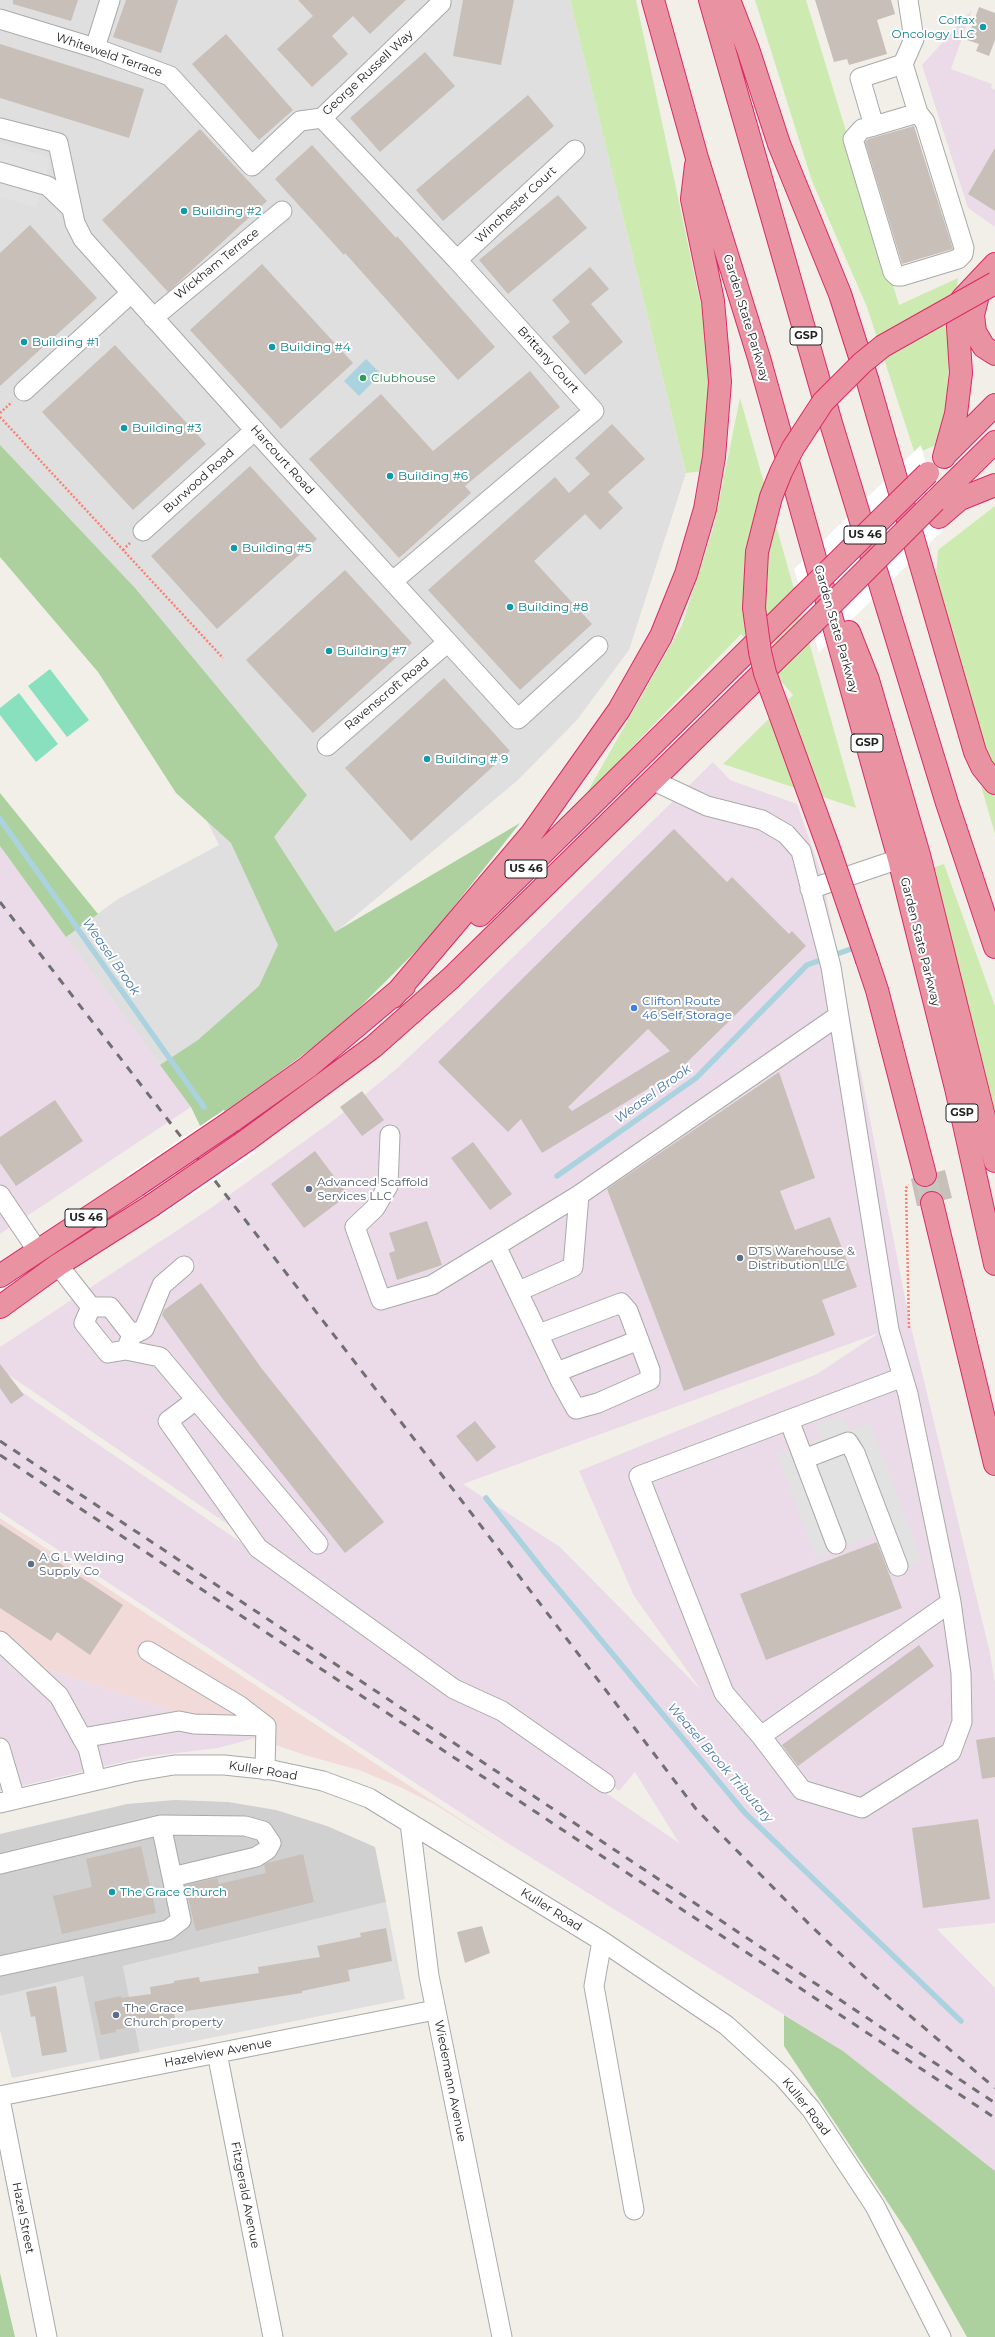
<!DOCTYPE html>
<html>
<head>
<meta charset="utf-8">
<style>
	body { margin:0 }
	canvas { display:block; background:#f2efe9 }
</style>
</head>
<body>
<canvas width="995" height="2337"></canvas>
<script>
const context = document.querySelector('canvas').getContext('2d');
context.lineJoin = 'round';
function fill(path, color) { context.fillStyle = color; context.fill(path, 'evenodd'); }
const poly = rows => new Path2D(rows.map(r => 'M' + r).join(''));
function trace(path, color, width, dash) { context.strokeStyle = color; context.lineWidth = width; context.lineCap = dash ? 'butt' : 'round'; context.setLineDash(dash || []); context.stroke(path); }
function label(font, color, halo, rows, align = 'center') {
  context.font = font + ' Montserrat,sans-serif'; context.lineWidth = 4; context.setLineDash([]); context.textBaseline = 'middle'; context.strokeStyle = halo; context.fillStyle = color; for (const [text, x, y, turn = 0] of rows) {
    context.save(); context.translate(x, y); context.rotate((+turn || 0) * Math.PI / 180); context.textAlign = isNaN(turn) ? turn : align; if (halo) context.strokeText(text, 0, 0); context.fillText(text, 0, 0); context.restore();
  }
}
fill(poly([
	[0,0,570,0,686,473,629,650,577,720,518,780,263,993,191,1107,66,937,118,899,219,845,143,693,0,510],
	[386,1902,405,1999,140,2052,123,1966],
	[83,1976,100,2060,12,2078,0,2030,0,1996]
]), '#e0dfdf');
fill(poly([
	[0,1518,509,1851,434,1804,400,1787,359,1770,308,1756,0,1653]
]), '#f2dad9');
fill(poly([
	[972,10,951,69,992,84,991,88,995,90,995,227,968,208,922,65],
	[713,762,730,780,797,804,822,875,910,1323,990,1653,995,1683,995,1923,937,1929,995,1988,995,2171,843,2051,501,1839,0,1512,0,1377,679,1843,635,1772,619,1791,0,1369,0,1347,211,1208,334,1120,395,1070,458,1011],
	[879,1333,817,1374,579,1471,634,1596,701,1690,560,1547,463,1484],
	[0,846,191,1107,0,1234],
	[0,1653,255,1738,218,1748,144,1757,0,1791]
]), '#ebdbe8');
fill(poly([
	[175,1800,228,1802,276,1810,327,1826,375,1847,386,1902,123,1966,140,2052,100,2060,83,1976,0,1996,0,1834,127,1804]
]), '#d0d0d0');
fill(poly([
	[570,0,636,0,713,362,703,471,686,473],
	[755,0,806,0,899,305,958,278,950,350,943,442,915,454,867,307,812,181],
	[740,398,856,808,723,764,793,695,741,634,585,796,682,625,714,526],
	[995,506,995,765,987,752,936,578,938,550],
	[981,786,995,796,995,834],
	[944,864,995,1006,995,1111,933,868]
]), '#cdebb0');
fill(poly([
	[0,445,135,588,307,795,274,837,335,932,520,823,429,938,339,1028,202,1130,191,1107,160,1065,198,1040,259,986,278,945,231,843,176,793,98,672,0,557],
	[0,793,98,914,66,937,0,846],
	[784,2015,843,2051,995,2171,995,2337,967,2337,910,2236,784,2046],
	[0,2273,15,2337,0,2337]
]), '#add19e');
fill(poly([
	[50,669,89,720,67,737,28,686],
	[19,693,58,744,36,762,0,715,0,708]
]), '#88e0be');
fill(poly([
	[0,143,51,158,36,207,0,197],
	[843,1415,849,1430,870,1423,922,1561,891,1573,877,1535,816,1558,777,1454,821,1439,816,1425]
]), '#e2e2e2');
fill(poly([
	[366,359,381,374,359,396,344,381]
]), '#aad3df');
fill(poly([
	[921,445,943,530,819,652,794,569],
	[224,1110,256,1152,159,1217,127,1175]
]), '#fff');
trace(poly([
	[0,819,204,1107],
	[557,1176,696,1078,807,965,859,946],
	[486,1498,546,1574,745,1813,961,2021]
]), '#aad3df', 5.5);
fill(poly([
	[13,0,78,0,71,21,13,4],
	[126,0,178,0,161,53,113,37],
	[298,0,406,0,370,34,353,16,332,36,348,54,312,87,277,49,313,16],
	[463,0,514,0,501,65,453,56],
	[815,0,891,0,895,14,877,20,887,54,849,65,847,59,834,62],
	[979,7,995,13,995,40,989,56,976,51,979,44,967,40],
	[226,34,293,110,259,140,192,64],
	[0,44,144,89,129,138,0,98],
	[425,52,455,86,380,152,350,118],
	[528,95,554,126,443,221,416,190],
	[914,126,953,249,902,264,865,142,868,139],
	[200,129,267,201,168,292,102,220],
	[312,145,396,238,397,236,495,347,458,380,345,253,344,255,275,179],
	[995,148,995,211,968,194],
	[558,195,587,228,508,294,479,260],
	[30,225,97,298,0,386,0,253],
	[262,264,353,363,281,429,190,330],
	[590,267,609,289,591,304,623,342,585,375,552,337,570,322,552,300],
	[115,345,206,444,133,510,42,412],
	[530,371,560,407,465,486,471,493,399,558,309,459,381,394,433,451],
	[612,424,645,459,608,492,623,508,600,530,585,514,534,561,592,624,520,690,428,590,555,477,569,493,590,474,575,458],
	[250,466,317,539,217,629,151,556],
	[345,570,412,643,313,733,246,660],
	[444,678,510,751,411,841,345,768],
	[674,829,727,882,732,877,789,934,792,931,806,946,679,1070,542,1153,521,1119,508,1132,438,1062],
	[648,1029,670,1051,572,1111,568,1107],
	[779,1072,815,1178,780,1191,795,1230,830,1217,857,1287,822,1300,835,1335,684,1391,607,1189],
	[362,1091,384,1120,362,1136,340,1107],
	[55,1100,83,1141,16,1186,0,1163,0,1137],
	[473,1142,512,1194,490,1210,451,1158],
	[315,1151,348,1195,304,1228,271,1184],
	[945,1170,952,1198,944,1200,936,1191,929,1191,923,1194,920,1206,917,1206,911,1179,913,1178,921,1187,928,1187,934,1184,937,1172],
	[427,1221,442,1265,397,1280,389,1253,395,1251,389,1233],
	[201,1283,262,1369,384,1522,345,1553,222,1398,162,1315,164,1310],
	[0,1364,24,1395,11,1404,0,1388],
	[475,1421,496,1447,477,1462,456,1436],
	[0,1524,123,1605,90,1655,57,1632,51,1641,0,1608],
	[877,1542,902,1608,766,1660,740,1594],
	[919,1645,934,1666,798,1766,782,1745],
	[995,1737,995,1777,982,1779,976,1740],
	[978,1819,990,1899,923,1908,912,1828],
	[141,1846,156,1913,62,1934,53,1896,92,1887,86,1859],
	[303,1854,314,1902,196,1931,185,1885,217,1878,219,1884,266,1873,264,1865,267,1863],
	[482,1926,490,1953,465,1963,457,1932],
	[386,1928,392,1961,348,1970,350,1981,302,1991,302,1993,174,2013,175,2018,115,2030,116,2032,101,2035,94,2002,121,1996,121,1998,151,1994,150,1987,174,1983,174,1981,199,1977,200,1982,259,1973,258,1967,320,1957,317,1946,361,1937,360,1933],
	[56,1986,67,2052,42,2056,35,2016,31,2017,26,1992]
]), '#c7bfb8');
trace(poly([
	[925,1175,932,1203]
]), '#c8c6c1', 22, [22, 11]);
const minor = poly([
	[0,19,95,48,170,76,252,166,300,121,322,118,441,3,441,0],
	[95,48,110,0],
	[903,64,860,78,874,126,918,113,903,64,914,39,908,0],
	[322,118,457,260,594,411,393,581],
	[874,126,862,129,853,139,893,272,897,276,902,276,958,259,963,254,964,248,925,122,918,113],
	[0,128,58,143,75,223,83,239,268,445,518,719,598,646],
	[0,172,48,186,71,208],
	[457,260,575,150],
	[153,318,282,211],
	[24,391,131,293],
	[143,531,255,430],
	[327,746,448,642],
	[652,780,707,806,762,820,786,834,801,851,831,967,889,1330,908,1394,951,1602,761,1736,724,1693,639,1476,903,1377],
	[810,889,899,859],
	[390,1135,388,1186,375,1208,355,1227,381,1300,432,1285,496,1246],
	[0,1195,37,1250],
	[58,1265,91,1307,110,1307,132,1335,126,1350,108,1353,84,1323,91,1307],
	[519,1291,573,1267,579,1195],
	[539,1334,621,1303,628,1311,650,1370,650,1380,598,1403,576,1409,561,1382,496,1246,579,1195,838,1016],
	[132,1335,144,1329,162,1285,184,1266],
	[126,1350,160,1357,318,1544],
	[557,1372,639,1340],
	[196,1400,168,1421,258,1548,454,1689,502,1711,605,1783],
	[789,1420,836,1544],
	[804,1459,848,1442,855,1453,898,1566],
	[0,1641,59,1696,82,1738],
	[148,1651,240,1706,266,1726,265,1770],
	[761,1736,802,1790,862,1808,951,1752,962,1722,961,1673,951,1602],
	[0,1748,15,1799],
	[96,1780,88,1748,82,1738,179,1721,194,1724,266,1726],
	[0,1803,132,1772,174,1765,224,1765,272,1770,323,1781,369,1798,602,1941,726,2025,783,2077,811,2109,875,2206,941,2337],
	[410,1823,429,1976,502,2337],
	[161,1825,172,1877],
	[0,1864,161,1825,245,1826,263,1831,271,1843,267,1850,256,1857,172,1877,181,1920,168,1930,0,1966],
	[602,1941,594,1986,634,2210],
	[217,2053,273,2337],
	[0,2096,435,2010],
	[0,2099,47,2337]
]);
const highway = poly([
	[653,0,697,158,759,358,899,859,956,1088,995,1264],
	[710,0,831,423,947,803,995,947],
	[729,0,748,49,779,144,840,294,868,382,975,752,982,767,995,783],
	[977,299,973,315,975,332,984,347,995,354],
	[945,455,995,405],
	[944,457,956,414,961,373,958,327,962,299,995,264],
	[935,501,995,442],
	[939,517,960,499,995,485],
	[849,632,868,680,919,855,995,1161],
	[480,915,802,597],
	[867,960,877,990,925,1175],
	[393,997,532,833,619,710,661,636,686,574,705,509,714,457,720,382,713,301,692,199,696,165],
	[232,1121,308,1067,404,986],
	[247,1140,373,1047,451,978,811,625],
	[932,1203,995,1464],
	[0,1276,136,1186],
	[0,1307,58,1265,151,1206]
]);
trace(minor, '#a9a9a9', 21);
trace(highway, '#dc2a67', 24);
trace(poly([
	[0,413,12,402],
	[0,417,223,658],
	[123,550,130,543],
	[909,1328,906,1188,909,1185]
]), '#fa8072', 2.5, [2, 2]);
trace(minor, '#fff', 19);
trace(highway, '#e892a2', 22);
trace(poly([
	[0,902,475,1518,696,1809,811,1926,868,1980,995,2088],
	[0,1441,995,2103],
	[0,1455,995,2118]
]), '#707070', 3, [8, 8]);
const highwayBridge = poly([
	[802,597,928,473],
	[811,625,935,501],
	[867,960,828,846,765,673,760,652,754,608,757,552,771,497,781,472,793,448,823,402,862,363,883,346,995,283],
	[136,1186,232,1121],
	[151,1206,247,1140]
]);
trace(highwayBridge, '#dc2a67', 24, []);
trace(highwayBridge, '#e892a2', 22);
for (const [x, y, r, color] of [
	[983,27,4,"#0f9aa8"],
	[184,211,4,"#0f9aa8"],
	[24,342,4,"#0f9aa8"],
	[272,347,4,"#0f9aa8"],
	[363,378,4,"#2e9e5b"],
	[124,428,4,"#0f9aa8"],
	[390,476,4,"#0f9aa8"],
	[234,548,4,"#0f9aa8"],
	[510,607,4,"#0f9aa8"],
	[329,651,4,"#0f9aa8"],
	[427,759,4,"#0f9aa8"],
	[634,1008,4,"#3f7fe0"],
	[309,1189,4,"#5c6f8a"],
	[740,1258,4,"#5c6f8a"],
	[31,1564,4,"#5c6f8a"],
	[112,1892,4,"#0f9aa8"],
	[116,2015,4,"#5c6f8a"]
]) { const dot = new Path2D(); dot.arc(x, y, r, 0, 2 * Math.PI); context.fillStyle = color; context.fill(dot); trace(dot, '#fff', 1.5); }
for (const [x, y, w] of [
	[806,336,32],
	[865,535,42],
	[867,743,32],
	[526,869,42],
	[962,1113,32],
	[86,1218,42]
]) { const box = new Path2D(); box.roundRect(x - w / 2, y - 9, w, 18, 3); context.fillStyle = '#fff'; context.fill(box); trace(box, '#222', 1); }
label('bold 11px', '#222', null, [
	["GSP",806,336],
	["US 46",865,535],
	["GSP",867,743],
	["US 46",526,869],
	["GSP",962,1113],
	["US 46",86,1218]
]);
label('12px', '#0d838f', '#fff', [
	["Colfax",975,20,"right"],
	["Oncology LLC",975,34,"right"],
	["Building #2",192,211],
	["Building #1",32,342],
	["Building #4",280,347],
	["Building #3",132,428],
	["Building #6",398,476],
	["Building #5",242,548],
	["Building #8",518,607],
	["Building #7",337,651],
	["Building # 9",435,759],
	["The Grace Church",120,1892]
], 'left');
label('12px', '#222', '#fff', [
	["Whiteweld Terrace",109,55,19],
	["George Russell Way",368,73,-43],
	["Winchester Court",516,205,-43],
	["Wickham Terrace",217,264,-39],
	["Garden State Parkway",746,318,73],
	["Brittany Court",548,360,48],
	["Harcourt Road",282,460,48],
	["Burwood Road",199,481,-42],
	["Garden State Parkway",836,629,74],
	["Ravenscroft Road",387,694,-40],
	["Garden State Parkway",920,942,76],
	["Kuller Road",263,1771,9],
	["Kuller Road",551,1910,32],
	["Hazelview Avenue",218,2053,-11],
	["Wiedemann Avenue",450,2081,79],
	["Kuller Road",806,2107,52],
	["Fitzgerald Avenue",245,2195,79],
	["Hazel Street",23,2218,79]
]);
label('12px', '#27864d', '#fff', [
	["Clubhouse",371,378]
], 'left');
label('12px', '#366cbe', '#fff', [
	["Clifton Route",642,1001],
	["46 Self Storage",642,1015]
], 'left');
label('12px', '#4e5e75', '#fff', [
	["Advanced Scaffold",317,1182],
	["Services LLC",317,1196],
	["DTS Warehouse &",748,1251],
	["Distribution LLC",748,1265],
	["A G L Welding",39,1557],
	["Supply Co",39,1571],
	["The Grace",124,2008],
	["Church property",124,2022]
], 'left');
label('italic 13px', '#4a7aab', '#fff', [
	["Weasel Brook",111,957,55],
	["Weasel Brook",653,1094,-36],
	["Weasel Brook Tributary",720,1763,49]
]);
</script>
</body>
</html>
